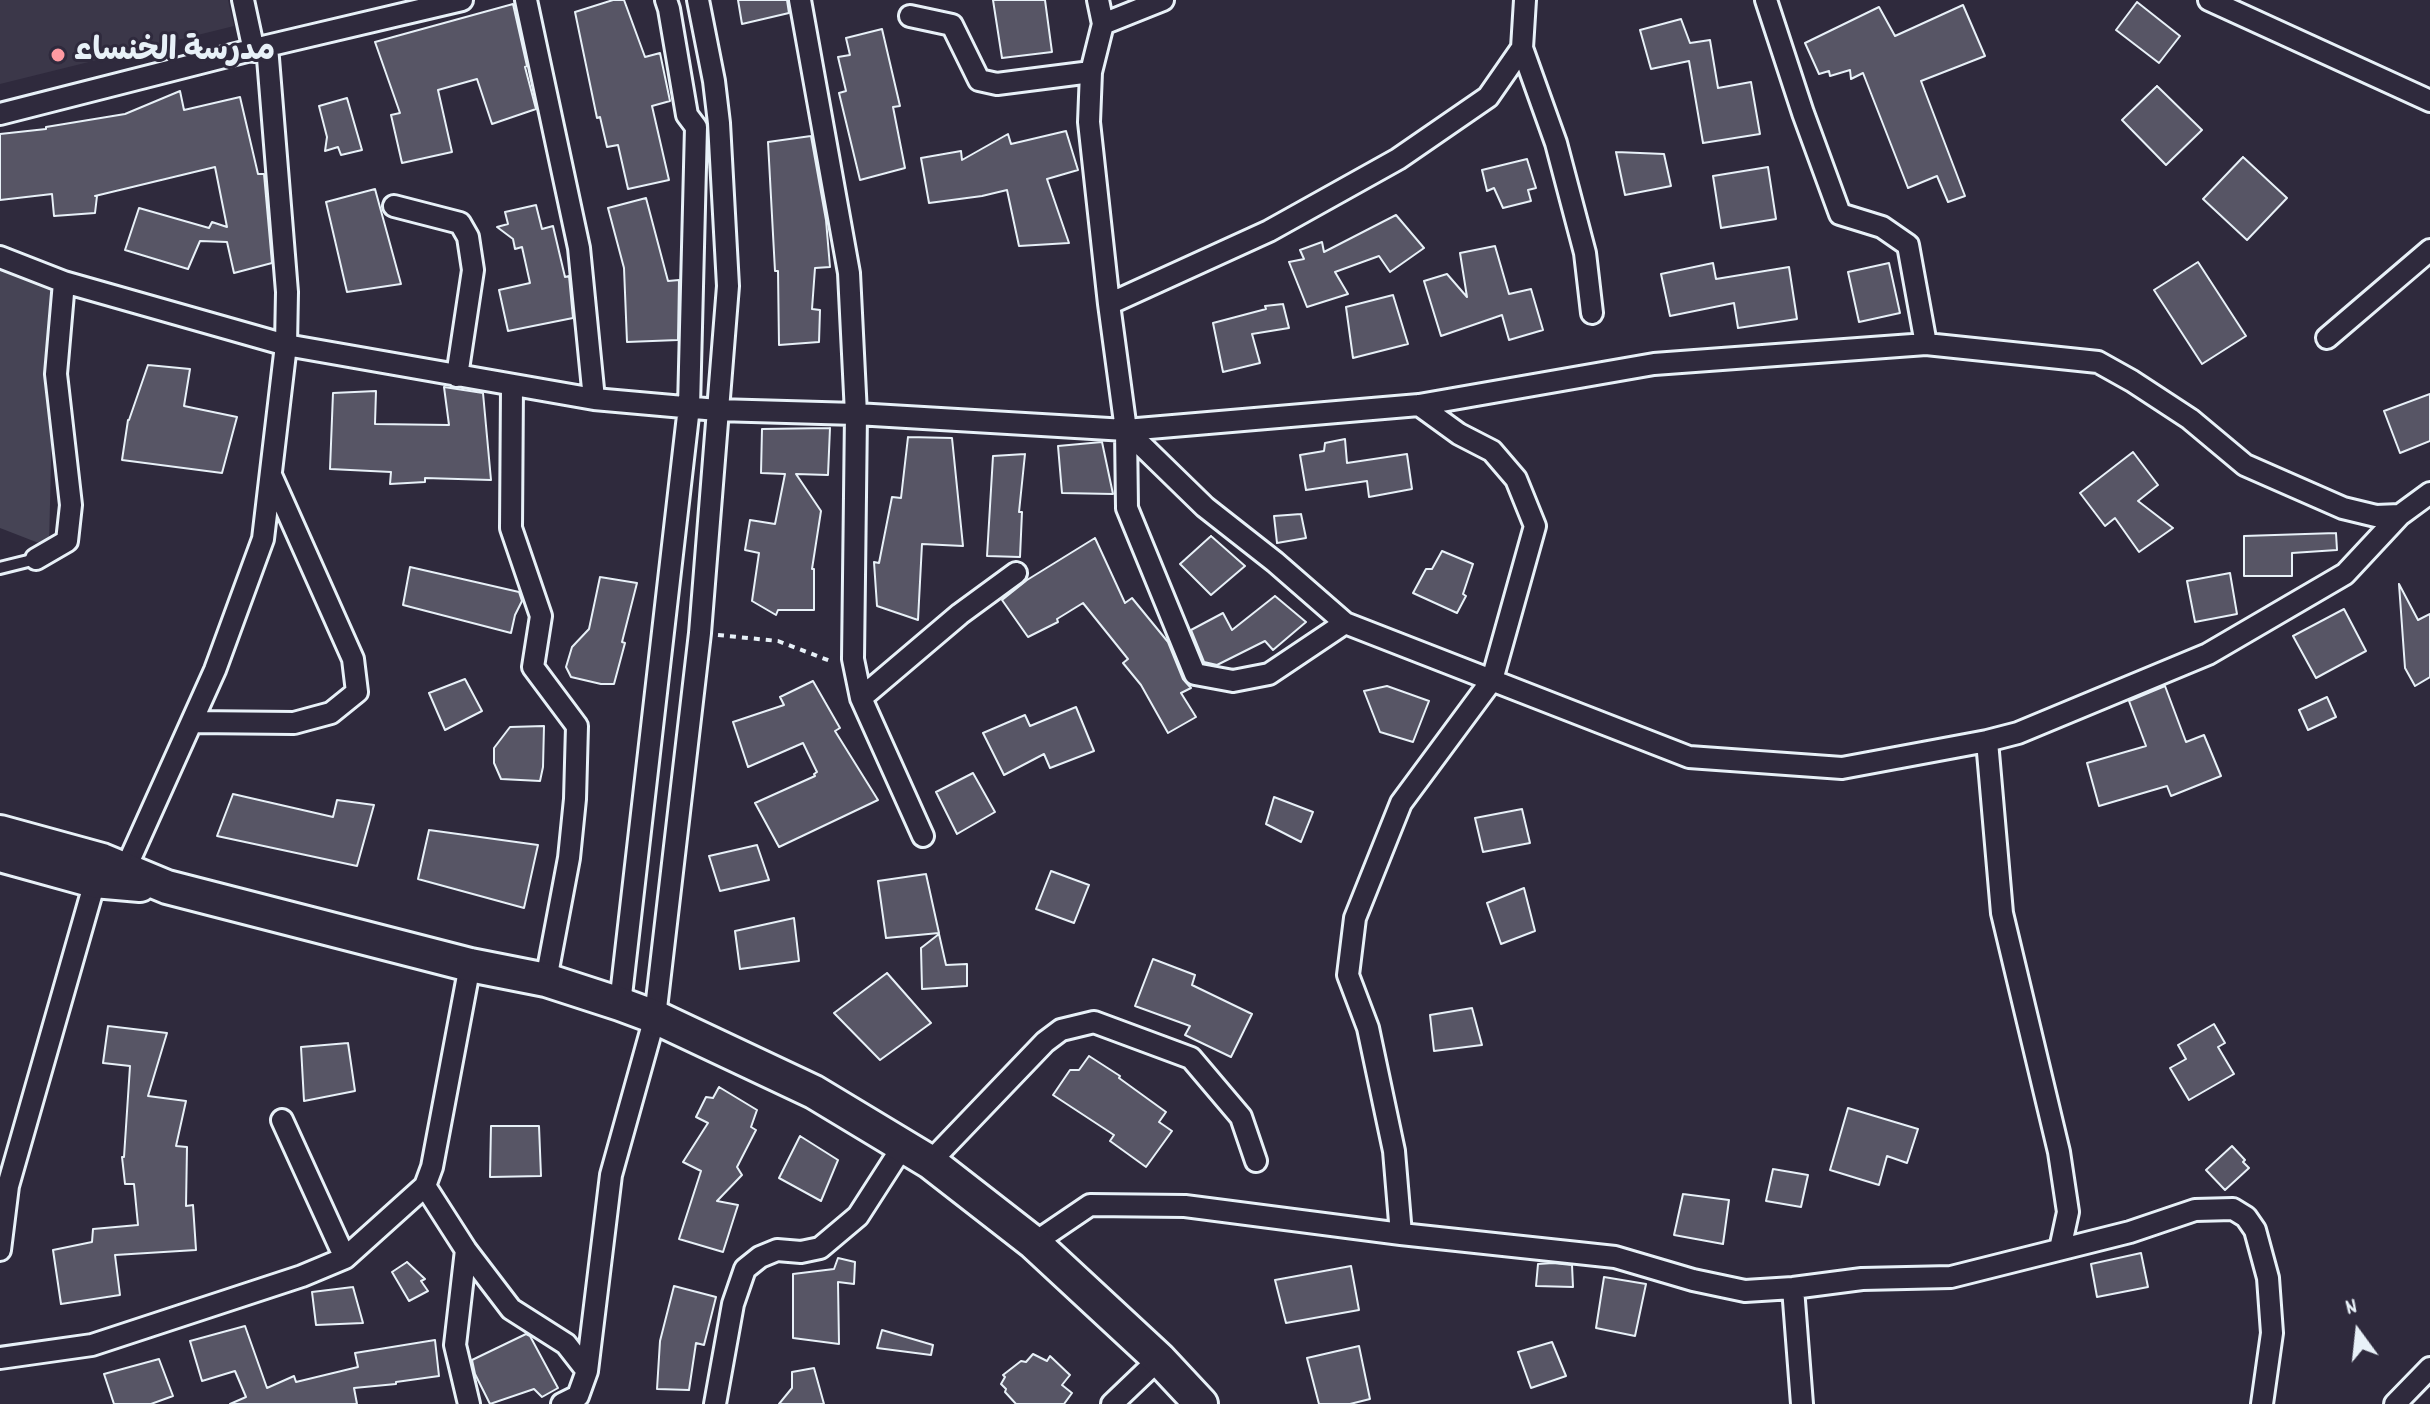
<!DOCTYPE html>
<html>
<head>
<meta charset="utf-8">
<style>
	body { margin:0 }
	#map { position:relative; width:2430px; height:1404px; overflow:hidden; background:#2f2a3d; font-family:Dekko,sans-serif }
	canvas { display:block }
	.north { position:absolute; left:2318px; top:1292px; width:80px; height:80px; -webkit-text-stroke:6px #2f2a3d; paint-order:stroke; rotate:345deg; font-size:22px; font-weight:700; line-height:32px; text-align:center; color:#e8f1f8 }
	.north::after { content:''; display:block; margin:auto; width:28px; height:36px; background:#e8f1f8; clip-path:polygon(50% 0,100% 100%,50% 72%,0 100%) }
</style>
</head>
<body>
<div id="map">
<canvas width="2430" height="1404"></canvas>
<div class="north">N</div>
</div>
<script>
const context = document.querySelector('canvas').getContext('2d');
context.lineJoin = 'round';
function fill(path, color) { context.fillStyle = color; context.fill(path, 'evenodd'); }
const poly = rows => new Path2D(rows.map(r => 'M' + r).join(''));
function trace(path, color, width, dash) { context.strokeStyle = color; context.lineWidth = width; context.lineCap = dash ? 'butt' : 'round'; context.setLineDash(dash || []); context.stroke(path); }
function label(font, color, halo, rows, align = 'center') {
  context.font = font + ' Dekko,"Playpen Sans Arabic",sans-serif'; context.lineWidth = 6; context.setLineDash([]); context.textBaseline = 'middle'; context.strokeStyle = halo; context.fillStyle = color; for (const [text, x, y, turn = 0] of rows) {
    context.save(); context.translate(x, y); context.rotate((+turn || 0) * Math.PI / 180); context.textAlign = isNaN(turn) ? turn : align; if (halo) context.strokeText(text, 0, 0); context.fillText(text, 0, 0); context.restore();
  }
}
fill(poly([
	[0,0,228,0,234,26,0,84]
]), '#3b3749');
fill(poly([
	[0,270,55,290,49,547,0,528]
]), '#464455');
const building = poly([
	[613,0,624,0,645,57,660,53,670,101,652,106,669,180,628,189,618,145,607,147,600,117,597,118,575,12,613,0],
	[738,0,787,0,789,13,742,24,738,0],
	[993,0,1045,0,1052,52,1002,58,993,0],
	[2137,2,2180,36,2159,63,2116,30,2137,2],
	[513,4,527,66,525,67,536,109,492,124,477,79,438,90,452,152,402,163,391,115,400,113,375,42,513,4],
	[1963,5,1985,56,1921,81,1965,196,1948,202,1937,176,1908,188,1863,73,1851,79,1850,70,1830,76,1829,71,1819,74,1805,43,1879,7,1895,36,1963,5],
	[1681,19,1690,43,1710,40,1718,88,1751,82,1760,134,1703,143,1689,61,1651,69,1640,30,1681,19],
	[882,29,900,106,893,107,905,168,860,180,839,93,846,91,838,57,850,55,846,38,882,29],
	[2157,86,2202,130,2166,165,2122,120,2157,86],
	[180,91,184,110,240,97,258,174,264,174,272,263,234,273,227,242,200,241,188,269,125,250,139,208,209,228,212,222,227,227,215,167,95,196,97,196,95,213,54,216,52,194,0,200,0,134,46,129,46,127,125,114,180,91],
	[347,98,362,150,341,155,338,147,325,151,327,137,319,106,347,98],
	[1066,131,1078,170,1047,179,1069,243,1019,246,1007,190,982,196,929,203,921,158,961,151,962,160,1008,134,1011,144,1066,131],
	[811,136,826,220,830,267,815,268,812,309,820,310,819,342,779,345,778,271,775,271,768,142,811,136],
	[1616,152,1664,154,1671,186,1625,195,1616,152],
	[2243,157,2287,198,2247,240,2203,199,2243,157],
	[1527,159,1536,188,1528,190,1531,201,1503,208,1494,188,1487,191,1482,170,1527,159],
	[1768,167,1776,219,1721,228,1713,176,1768,167],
	[375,189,401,284,347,292,326,202,375,189],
	[646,198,668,281,679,280,678,340,627,342,624,268,608,208,646,198],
	[536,205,542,229,553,226,565,277,569,276,573,318,508,331,499,290,530,283,522,247,515,249,513,239,497,227,508,224,505,212,536,205],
	[1396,215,1424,248,1390,272,1379,256,1335,272,1348,294,1307,307,1289,262,1304,259,1300,250,1322,242,1324,252,1396,215],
	[1495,246,1509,294,1531,289,1543,330,1509,340,1502,315,1441,336,1424,281,1447,274,1467,297,1460,253,1495,246],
	[2198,262,2246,336,2202,364,2154,290,2198,262],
	[1713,263,1716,279,1789,267,1797,319,1738,328,1734,303,1670,316,1661,274,1713,263],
	[1889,263,1900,313,1859,322,1848,272,1889,263],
	[1393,295,1408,344,1353,358,1346,307,1393,295],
	[1283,304,1289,328,1252,334,1260,363,1223,372,1213,323,1266,309,1265,306,1283,304],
	[148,365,190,369,184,406,237,417,222,473,122,460,128,420,129,420,148,365],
	[444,387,483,393,491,480,425,478,425,482,390,484,391,472,330,469,333,393,376,391,375,424,449,425,444,387],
	[2430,394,2430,441,2400,453,2384,411,2430,394],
	[830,428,828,475,796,474,821,511,812,569,814,569,814,610,778,610,776,615,752,601,759,553,745,550,750,520,775,524,785,474,761,473,762,429,830,428],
	[908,437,952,438,963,546,922,544,918,620,877,606,874,562,879,563,892,497,901,498,908,437],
	[1345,439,1347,463,1407,454,1412,489,1369,497,1367,481,1306,490,1300,455,1324,451,1325,443,1345,439],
	[1102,442,1113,494,1062,493,1058,446,1102,442],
	[2133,452,2158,485,2138,501,2173,528,2139,552,2115,518,2105,526,2080,493,2133,452],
	[1025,454,1019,512,1022,512,1020,557,987,556,993,456,1025,454],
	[1301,514,1306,538,1277,543,1274,516,1301,514],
	[2336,533,2337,550,2292,553,2292,576,2244,576,2244,536,2336,533],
	[1211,536,1245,566,1211,595,1180,564,1211,536],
	[1095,538,1125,603,1132,598,1168,642,1183,679,1191,688,1181,693,1196,717,1168,733,1141,685,1123,663,1128,659,1083,603,1057,619,1058,622,1028,637,1002,600,1027,580,1095,538],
	[1442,551,1473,564,1463,594,1466,596,1457,613,1413,593,1426,569,1432,569,1442,551],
	[410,567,519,592,522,601,515,615,511,633,403,605,410,567],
	[2230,573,2237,614,2195,622,2187,581,2230,573],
	[600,577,637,583,622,642,625,643,614,684,601,684,571,677,566,667,572,647,589,629,600,577],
	[2399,584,2418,620,2430,614,2430,677,2415,686,2405,668,2399,584],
	[1275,596,1306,622,1273,650,1265,641,1217,665,1204,662,1191,630,1223,613,1232,630,1275,596],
	[2344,609,2366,651,2316,678,2293,636,2344,609],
	[465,679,482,711,445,730,429,693,465,679],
	[813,681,840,728,835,731,878,800,779,847,755,803,815,776,814,774,817,772,803,743,748,767,733,722,784,705,780,697,813,681],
	[1387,686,1429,701,1413,742,1380,732,1364,691,1387,686],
	[2165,686,2186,742,2204,735,2221,776,2171,796,2167,786,2099,806,2087,763,2146,746,2129,701,2165,686],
	[2327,697,2336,717,2308,730,2299,710,2327,697],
	[1076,707,1094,751,1050,768,1044,754,1004,775,983,733,1025,715,1030,726,1076,707],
	[544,726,543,767,540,781,501,779,494,763,494,748,510,727,544,726],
	[973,773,995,812,957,834,936,792,973,773],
	[233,794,333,817,337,800,374,805,357,866,217,836,233,794],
	[1274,797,1313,812,1301,842,1266,824,1274,797],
	[1522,809,1530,843,1483,852,1475,818,1522,809],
	[429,830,538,845,524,908,418,879,429,830],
	[757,845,769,880,720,891,709,856,757,845],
	[1051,871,1089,885,1074,923,1036,909,1051,871],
	[926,874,939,933,886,938,878,881,926,874],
	[1524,888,1535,931,1501,944,1487,903,1524,888],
	[794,918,799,961,740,969,735,931,794,918],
	[939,934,946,965,967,964,967,986,922,989,921,948,939,934],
	[1153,959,1195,975,1192,985,1252,1014,1231,1057,1185,1035,1190,1026,1135,1006,1153,959],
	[887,973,931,1023,880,1060,834,1013,887,973],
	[1472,1008,1482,1045,1434,1051,1430,1015,1472,1008],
	[2214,1024,2225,1043,2218,1047,2234,1074,2189,1100,2170,1068,2186,1059,2178,1045,2214,1024],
	[108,1026,167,1033,148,1096,186,1101,176,1146,187,1147,186,1206,193,1205,196,1250,115,1255,120,1295,61,1304,53,1250,92,1242,93,1229,138,1225,134,1184,125,1184,122,1157,124,1157,130,1066,103,1063,108,1026],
	[348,1043,355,1091,304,1101,301,1047,348,1043],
	[1089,1056,1120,1076,1119,1078,1166,1112,1159,1122,1172,1131,1146,1167,1110,1141,1114,1135,1053,1095,1070,1070,1079,1070,1089,1056],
	[719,1087,757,1110,751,1127,756,1130,737,1167,742,1175,717,1201,738,1205,723,1252,679,1239,701,1171,683,1162,708,1123,696,1117,706,1097,713,1098,719,1087],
	[1848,1108,1918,1129,1907,1163,1887,1156,1879,1185,1830,1170,1848,1108],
	[491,1126,539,1126,541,1176,490,1177,491,1126],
	[800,1136,838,1160,821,1201,779,1178,800,1136],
	[2232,1146,2245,1160,2243,1162,2249,1168,2225,1190,2206,1170,2232,1146],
	[1773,1169,1808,1175,1801,1207,1766,1201,1773,1169],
	[1683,1194,1729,1200,1723,1244,1674,1235,1683,1194],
	[2141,1253,2148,1287,2097,1297,2091,1264,2141,1253],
	[838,1258,855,1262,854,1284,838,1282,839,1344,793,1338,793,1274,834,1269,838,1258],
	[407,1262,425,1279,421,1281,428,1291,409,1301,392,1272,407,1262],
	[1553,1263,1572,1265,1573,1287,1536,1286,1538,1264,1553,1263],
	[1351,1266,1359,1310,1286,1323,1275,1280,1351,1266],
	[1604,1277,1646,1284,1635,1336,1596,1328,1604,1277],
	[674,1286,716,1297,704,1345,696,1343,689,1390,657,1389,660,1341,674,1286],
	[353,1287,363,1323,316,1325,312,1292,353,1287],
	[245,1326,267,1388,294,1376,296,1382,358,1367,355,1353,435,1340,439,1376,396,1382,396,1384,354,1388,357,1404,230,1404,246,1397,235,1371,202,1381,190,1341,245,1326],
	[882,1330,933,1345,931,1355,877,1348,882,1330],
	[526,1334,530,1336,558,1388,542,1397,534,1389,490,1404,475,1374,472,1360,526,1334],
	[1552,1342,1566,1376,1531,1388,1518,1352,1552,1342],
	[1359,1346,1370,1399,1350,1404,1319,1404,1307,1358,1359,1346],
	[1033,1354,1047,1361,1050,1356,1070,1375,1062,1385,1072,1393,1064,1404,1016,1404,1005,1392,1006,1389,1001,1384,1005,1377,1003,1375,1021,1361,1026,1362,1033,1354],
	[159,1359,173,1396,151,1404,114,1404,104,1374,159,1359],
	[814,1368,824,1404,779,1404,792,1388,792,1372,814,1368]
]);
fill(building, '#575565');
trace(building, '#e8f1f8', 2);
const service = poly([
	[0,568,36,559]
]);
const minor = poly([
	[243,0,254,51],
	[526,0,579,248,594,399],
	[800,0,849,273,856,414,853,659,861,698,923,836],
	[1098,0,1103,24,1091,72,1089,122,1109,304,1126,430,1205,507,1275,562,1345,623,1689,757,1842,768,1987,741,2018,733,2208,654,2345,574,2400,515],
	[1766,0,1803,113,1840,214,1882,227,1908,245,1926,344],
	[2209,0,2430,101],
	[910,16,952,25,979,80,997,84,1091,72],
	[1103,24,1163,0],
	[1522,48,1556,143,1585,253,1592,313],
	[0,114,267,46,462,0],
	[394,206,460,223,468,237,473,270,457,376],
	[0,257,64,282,286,345,594,399,717,410,856,414,1126,430,1419,405,1654,364,1926,344,2098,362,2132,381,2190,419,2245,465,2343,508,2376,516,2400,515,2430,493],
	[1109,304,1269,231,1398,159,1488,97,1522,48,1525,0],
	[2327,338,2430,250],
	[512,387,511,528,541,616,533,667,577,726,575,799,569,858,546,980],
	[1126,430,1127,508,1195,674,1233,681,1269,674,1345,623],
	[36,559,67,541,71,505,56,374,64,282],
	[861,698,960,614,1016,573],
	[192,722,294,723,331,713,357,692,353,659,271,475],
	[1987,741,2002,913,2059,1152,2068,1212,2060,1249],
	[125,870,215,670,263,539,286,345,287,292,267,46],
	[620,1004,689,407,696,127,687,115,669,9,666,0],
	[282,1120,345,1258],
	[930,1162,1045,1042,1061,1030,1094,1022,1191,1058,1241,1117,1256,1161],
	[425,1186,466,1250,511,1309,566,1344,587,1371,578,1396,562,1404],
	[1401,1234,1394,1151,1368,1028,1348,975,1355,918,1401,803,1492,680,1535,526,1516,479,1492,451,1459,434,1419,405],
	[1034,1243,1090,1205,1185,1206,1401,1234,1615,1257,1693,1280,1745,1291,1793,1288,1862,1279,1951,1277,2130,1232,2195,1210,2233,1209,2246,1217,2255,1230,2268,1278,2272,1333,2262,1404],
	[0,1250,8,1186,98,871],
	[466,1250,455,1345,469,1404],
	[1793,1288,1802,1404],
	[0,1358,92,1345,302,1276,345,1258,425,1186,432,1167,470,965],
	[587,1371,611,1175,655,1017,700,633,728,286,719,123,714,81,698,0],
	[715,1404,733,1304,745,1269,760,1257,777,1250,801,1252,820,1248,858,1216,903,1146],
	[1112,1404,1159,1359],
	[2395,1404,2430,1368]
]);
const primary = poly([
	[0,832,102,860,167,887,470,965,546,980,620,1004,655,1017,814,1092,930,1162,1034,1243,1159,1359,1201,1404],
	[0,855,94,881,140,885]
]);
trace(service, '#e8f1f8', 16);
trace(minor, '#e8f1f8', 26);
trace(primary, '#e8f1f8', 38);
trace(poly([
	[718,635,778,641,833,662]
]), '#e8f1f8', 4, [6, 6]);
trace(service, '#2f2a3d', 10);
trace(minor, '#2f2a3d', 20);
trace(primary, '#2f2a3d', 32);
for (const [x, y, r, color] of [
	[58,55,8,"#ff9aa2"]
]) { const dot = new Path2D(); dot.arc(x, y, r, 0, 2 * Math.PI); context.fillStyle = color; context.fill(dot); trace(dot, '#2f2a3d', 3); }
label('bold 32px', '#e8f1f8', '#2f2a3d', [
	["مدرسة الخنساء",74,55]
], 'left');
</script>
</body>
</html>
